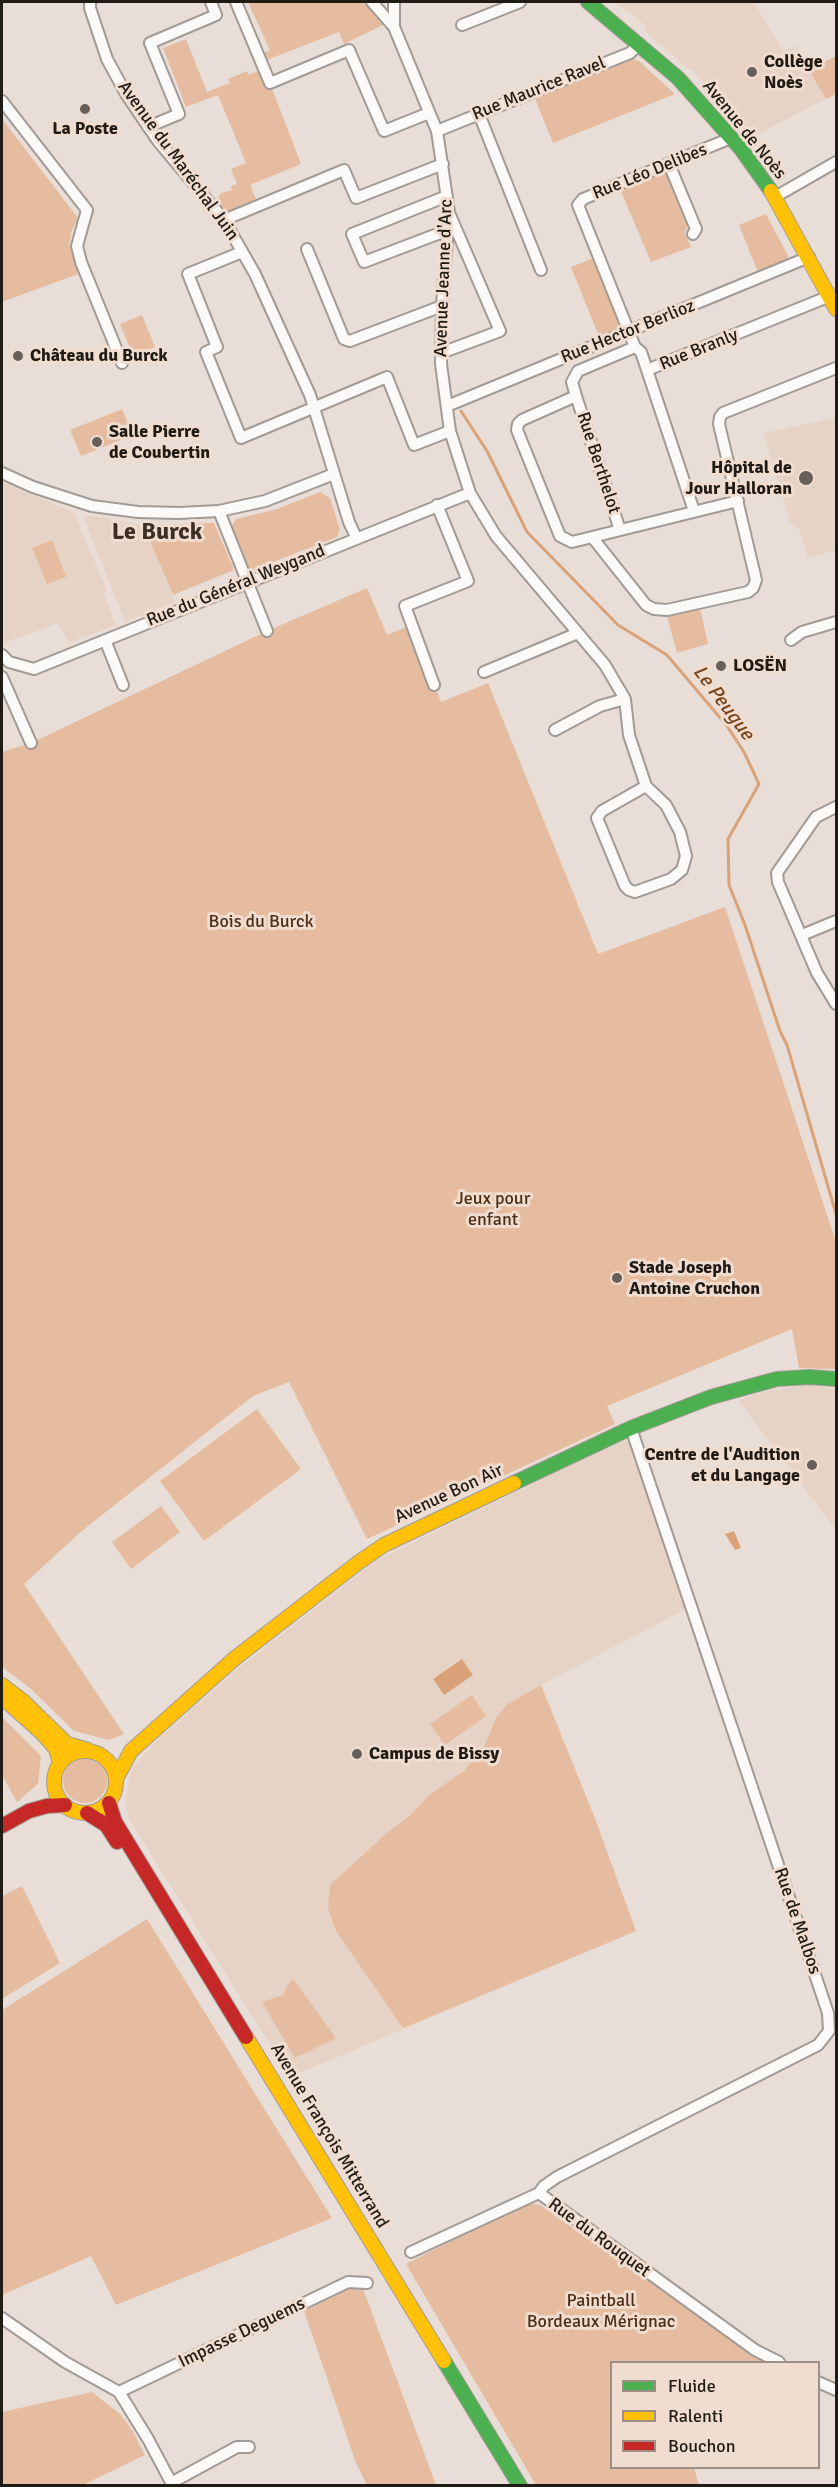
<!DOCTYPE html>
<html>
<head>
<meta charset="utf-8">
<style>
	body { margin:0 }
	#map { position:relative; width:838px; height:2487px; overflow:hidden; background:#e9ded7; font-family:Signika,sans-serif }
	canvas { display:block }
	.frame { position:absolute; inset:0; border:3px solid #211b16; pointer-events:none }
	.legend { position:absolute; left:610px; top:2361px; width:210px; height:108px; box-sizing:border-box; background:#f0ddd0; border:2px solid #9d8f86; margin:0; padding:8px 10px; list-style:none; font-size:18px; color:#211b16 }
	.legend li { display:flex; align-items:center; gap:12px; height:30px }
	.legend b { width:30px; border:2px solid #9d8f86 }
</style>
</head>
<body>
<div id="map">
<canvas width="838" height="2487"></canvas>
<div class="frame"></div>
<ul class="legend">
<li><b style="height:8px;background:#4caf50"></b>Fluide</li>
<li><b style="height:8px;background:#ffc107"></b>Ralenti</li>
<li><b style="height:8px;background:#c62828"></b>Bouchon</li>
</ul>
</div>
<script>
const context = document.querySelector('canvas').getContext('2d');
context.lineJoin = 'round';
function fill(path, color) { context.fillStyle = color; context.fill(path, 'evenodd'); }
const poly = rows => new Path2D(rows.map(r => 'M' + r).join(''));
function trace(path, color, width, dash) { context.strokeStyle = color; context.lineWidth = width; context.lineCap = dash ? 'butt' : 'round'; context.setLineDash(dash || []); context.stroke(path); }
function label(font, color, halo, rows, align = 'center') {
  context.font = font + ' Signika,sans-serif'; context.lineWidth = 6; context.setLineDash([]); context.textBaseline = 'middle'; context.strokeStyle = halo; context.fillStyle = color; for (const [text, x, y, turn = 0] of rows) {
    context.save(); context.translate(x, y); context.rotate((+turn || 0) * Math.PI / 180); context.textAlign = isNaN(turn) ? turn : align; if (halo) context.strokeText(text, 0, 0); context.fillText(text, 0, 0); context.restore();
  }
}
fill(poly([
	[616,2,754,2,783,51,796,46,826,99,748,139,745,132,693,70,687,68,644,30,646,26],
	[836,418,836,550,808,558,799,529,790,522,763,433],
	[2,482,74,513,107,590,103,592,116,625,69,643,58,623,2,644],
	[83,516,94,516,143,525,175,602,125,622],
	[810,1385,836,1390,836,1530,738,1400,771,1390],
	[628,1440,688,1608,541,1685,594,1816,636,1931,290,2077,129,1819,125,1801,132,1768,157,1740,240,1667,375,1561,600,1451]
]), '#e6d3c6');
fill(poly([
	[248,2,366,2,383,25,344,44,339,32,264,61,262,54,270,50],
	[186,39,207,92,230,83,228,79,247,71,249,75,260,70,268,87,273,91,301,164,250,185,257,201,229,212,221,206,218,198,221,193,232,190,231,186,237,184,231,169,246,163,218,95,186,107,163,48],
	[836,56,836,94,826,99,809,70],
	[628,58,639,61,675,94,553,143,534,96],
	[2,119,78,218,72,230,69,245,78,274,2,302],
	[665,172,670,177,689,222,685,233,691,247,651,262,620,189],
	[766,214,788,256,786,265,759,275,739,225],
	[596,257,623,329,600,339,571,267],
	[142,315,155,347,133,355,120,324],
	[122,409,133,435,81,456,70,430],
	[320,492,330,498,340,530,337,537,250,571,232,526,236,519,277,509],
	[214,523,234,570,173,595,143,525],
	[52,540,66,577,47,584,32,548],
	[367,588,387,635,411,625,441,702,488,683,598,954,725,907,836,1242,836,1369,799,1368,792,1329,607,1406,615,1424,367,1539,289,1382,253,1396,83,1530,24,1584,124,1734,109,1740,74,1731,31,1689,2,1667,2,752,31,743,267,631],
	[700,608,708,644,677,653,667,616],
	[257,1409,301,1469,204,1541,160,1481],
	[161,1506,180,1532,131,1569,112,1542],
	[541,1685,594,1816,636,1931,403,2028,336,1931,328,1908,330,1885,387,1833,411,1815,429,1795,464,1771,483,1749,497,1716,508,1704],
	[472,1695,486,1716,445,1745,430,1724],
	[2,1717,41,1756,38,1784,17,1802,2,1775],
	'63 1781a22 22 0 1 1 44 0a22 22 0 1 1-44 0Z',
	[22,1886,60,1963,2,1999,2,1896],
	[147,1919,332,2218,116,2305,91,2256,2,2295,2,2010],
	[293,1979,336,2038,295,2058,262,2002,283,1995,288,1984],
	[525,2203,540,2205,763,2362,612,2362,612,2468,694,2468,699,2485,536,2485,406,2264],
	[361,2283,436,2485,367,2485,356,2463,304,2311],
	[92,2392,120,2414,132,2430,145,2455,83,2485,2,2485,2,2412]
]), '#e5bc9f');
fill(poly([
	[734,1531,741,1548,735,1550,725,1534],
	[462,1659,473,1675,444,1695,433,1679]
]), '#daa278');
trace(poly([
	[461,411,487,451,527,532,618,625,667,655,727,726,744,752,759,784,728,839,729,885,745,925,780,1031,787,1045,836,1214]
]), '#daa278', 3);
const street = poly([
	[90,2,90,8,107,59,126,94,158,141,224,220,255,274,310,395,349,522,356,537],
	[236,2,270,83,349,50,384,131,429,113],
	[372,2,394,27,437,131,449,212,442,306,441,364,450,431,470,493,496,536,605,665,625,699],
	[462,25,520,2],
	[394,27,394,2],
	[2,101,87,210,77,246,81,262,122,363],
	[479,114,541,270],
	[148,127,179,114,150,43,216,15,211,2],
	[437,131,630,53,639,44],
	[669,164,696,229,693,234],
	[447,196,352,234,364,262,448,230],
	[775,197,836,162],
	[224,220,344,170,356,198,443,164],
	[307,249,344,339,350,341,442,306],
	[242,252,188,274,217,347,206,352,241,438,387,377,414,445,450,431],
	[635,347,578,205,583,199,731,138],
	[441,353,500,331,450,215],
	[647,370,694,511],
	[576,396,620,530],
	[447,406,809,257],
	[2,473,33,487,92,506,138,512,179,513,219,511,265,501,334,474],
	[738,501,572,542,560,536,517,430,518,424,522,420,576,396,572,382,578,371,635,347,641,352,647,370,830,296],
	[219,511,267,631],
	[592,537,646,605,654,609,667,610,748,592,753,588,756,580,719,424,720,417,723,413,836,368],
	[105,640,123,685],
	[791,640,802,632,836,622],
	[2,655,9,662,34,669,470,493],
	[484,672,578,633],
	[2,677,31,743],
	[434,685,405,606,468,581,437,505],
	[555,730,600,706,625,699,629,735,646,786,666,805,680,832,686,856,682,870,671,879,635,892,629,890,625,886,597,818,602,811,646,786],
	[836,807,816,817,777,873,778,882,817,973,836,1004],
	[802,935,836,921],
	[539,2193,755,2350,779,2362],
	[411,2252,539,2193,544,2186,557,2177,818,2045,829,2031,828,2013,631,1428],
	[2,2318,65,2362,119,2392,148,2439,173,2486],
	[818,2382,836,2390],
	[119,2392,348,2282,367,2283],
	[171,2483,237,2447,249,2447]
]);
const fast = poly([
	[588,2,678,78,741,149,771,191],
	[514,1483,631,1428,711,1397,777,1379,809,1377,836,1379],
	[444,2361,520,2486]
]);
const slow = poly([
	[771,191,836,309],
	[2,1685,23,1701,67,1744,88,1750],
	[4,1699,42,1733,56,1749,60,1763],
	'54 1782a31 31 0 1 1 62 0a31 31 0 1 1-62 0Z',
	[116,1779,131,1751,234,1659,359,1562,384,1545,514,1483],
	[246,2037,444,2361]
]);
const jam = poly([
	[109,1803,115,1822,246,2037],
	[87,1813,106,1825,117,1842],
	[2,1826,29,1811,47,1806,65,1805]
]);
trace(street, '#a29a94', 14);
trace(fast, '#a29a94', 16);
trace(slow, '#a29a94', 16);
trace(jam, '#a29a94', 16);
trace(street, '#fcfaf9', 10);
trace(fast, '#4caf50', 14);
trace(slow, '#ffc107', 14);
trace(jam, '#c62828', 14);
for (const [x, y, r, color] of [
	[752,72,6,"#675f5a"],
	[85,109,6,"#675f5a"],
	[18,356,6,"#675f5a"],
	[97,442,6,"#675f5a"],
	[806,478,8,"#675f5a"],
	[721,666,6,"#675f5a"],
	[617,1278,6,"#675f5a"],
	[812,1465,6,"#675f5a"],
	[357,1754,6,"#675f5a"]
]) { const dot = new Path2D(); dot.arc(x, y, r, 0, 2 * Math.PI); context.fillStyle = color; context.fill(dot); trace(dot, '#f0ddd0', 2); }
label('bold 18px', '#211b16', '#f0ddd0', [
	["Collège",764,62],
	["Noès",764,83],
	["La Poste",85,129,"center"],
	["Château du Burck",30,356],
	["Salle Pierre",109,432],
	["de Coubertin",109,453],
	["Hôpital de",792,468,"right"],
	["Jour Halloran",792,489,"right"],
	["LOSËN",733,666],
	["Stade Joseph",629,1268],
	["Antoine Cruchon",629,1289],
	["Centre de l'Audition",800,1455,"right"],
	["et du Langage",800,1476,"right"],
	["Campus de Bissy",369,1754]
], 'left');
label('18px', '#211b16', '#f0ddd0', [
	["Rue Maurice Ravel",539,89,-22],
	["Avenue de Noès",744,130,51],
	["Avenue du Maréchal Juin",178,161,54],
	["Rue Léo Delibes",650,172,-22],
	["Avenue Jeanne d'Arc",444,278,-88],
	["Rue Hector Berlioz",628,332,-22],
	["Rue Branly",699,350,-22],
	["Rue Berthelot",598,463,72],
	["Rue du Général Weygand",236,586,-22],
	["Avenue Bon Air",449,1494,-25],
	["Rue de Malbos",797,1921,71],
	["Avenue François Mitterrand",329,2136,59],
	["Rue du Rouquet",599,2238,36],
	["Impasse Deguems",242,2333,-26]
]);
label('18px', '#4e2e17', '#f0ddd0', [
	["Bois du Burck",261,922],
	["Jeux pour",493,1199],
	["enfant",493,1220],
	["Paintball",601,2301],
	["Bordeaux Mérignac",601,2322]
]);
label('italic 20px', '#77441b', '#f0ddd0', [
	["Le Peugue",723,703,53]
]);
label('bold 24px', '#3e2f26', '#f0ddd0', [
	["Le Burck",157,533]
]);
</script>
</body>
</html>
